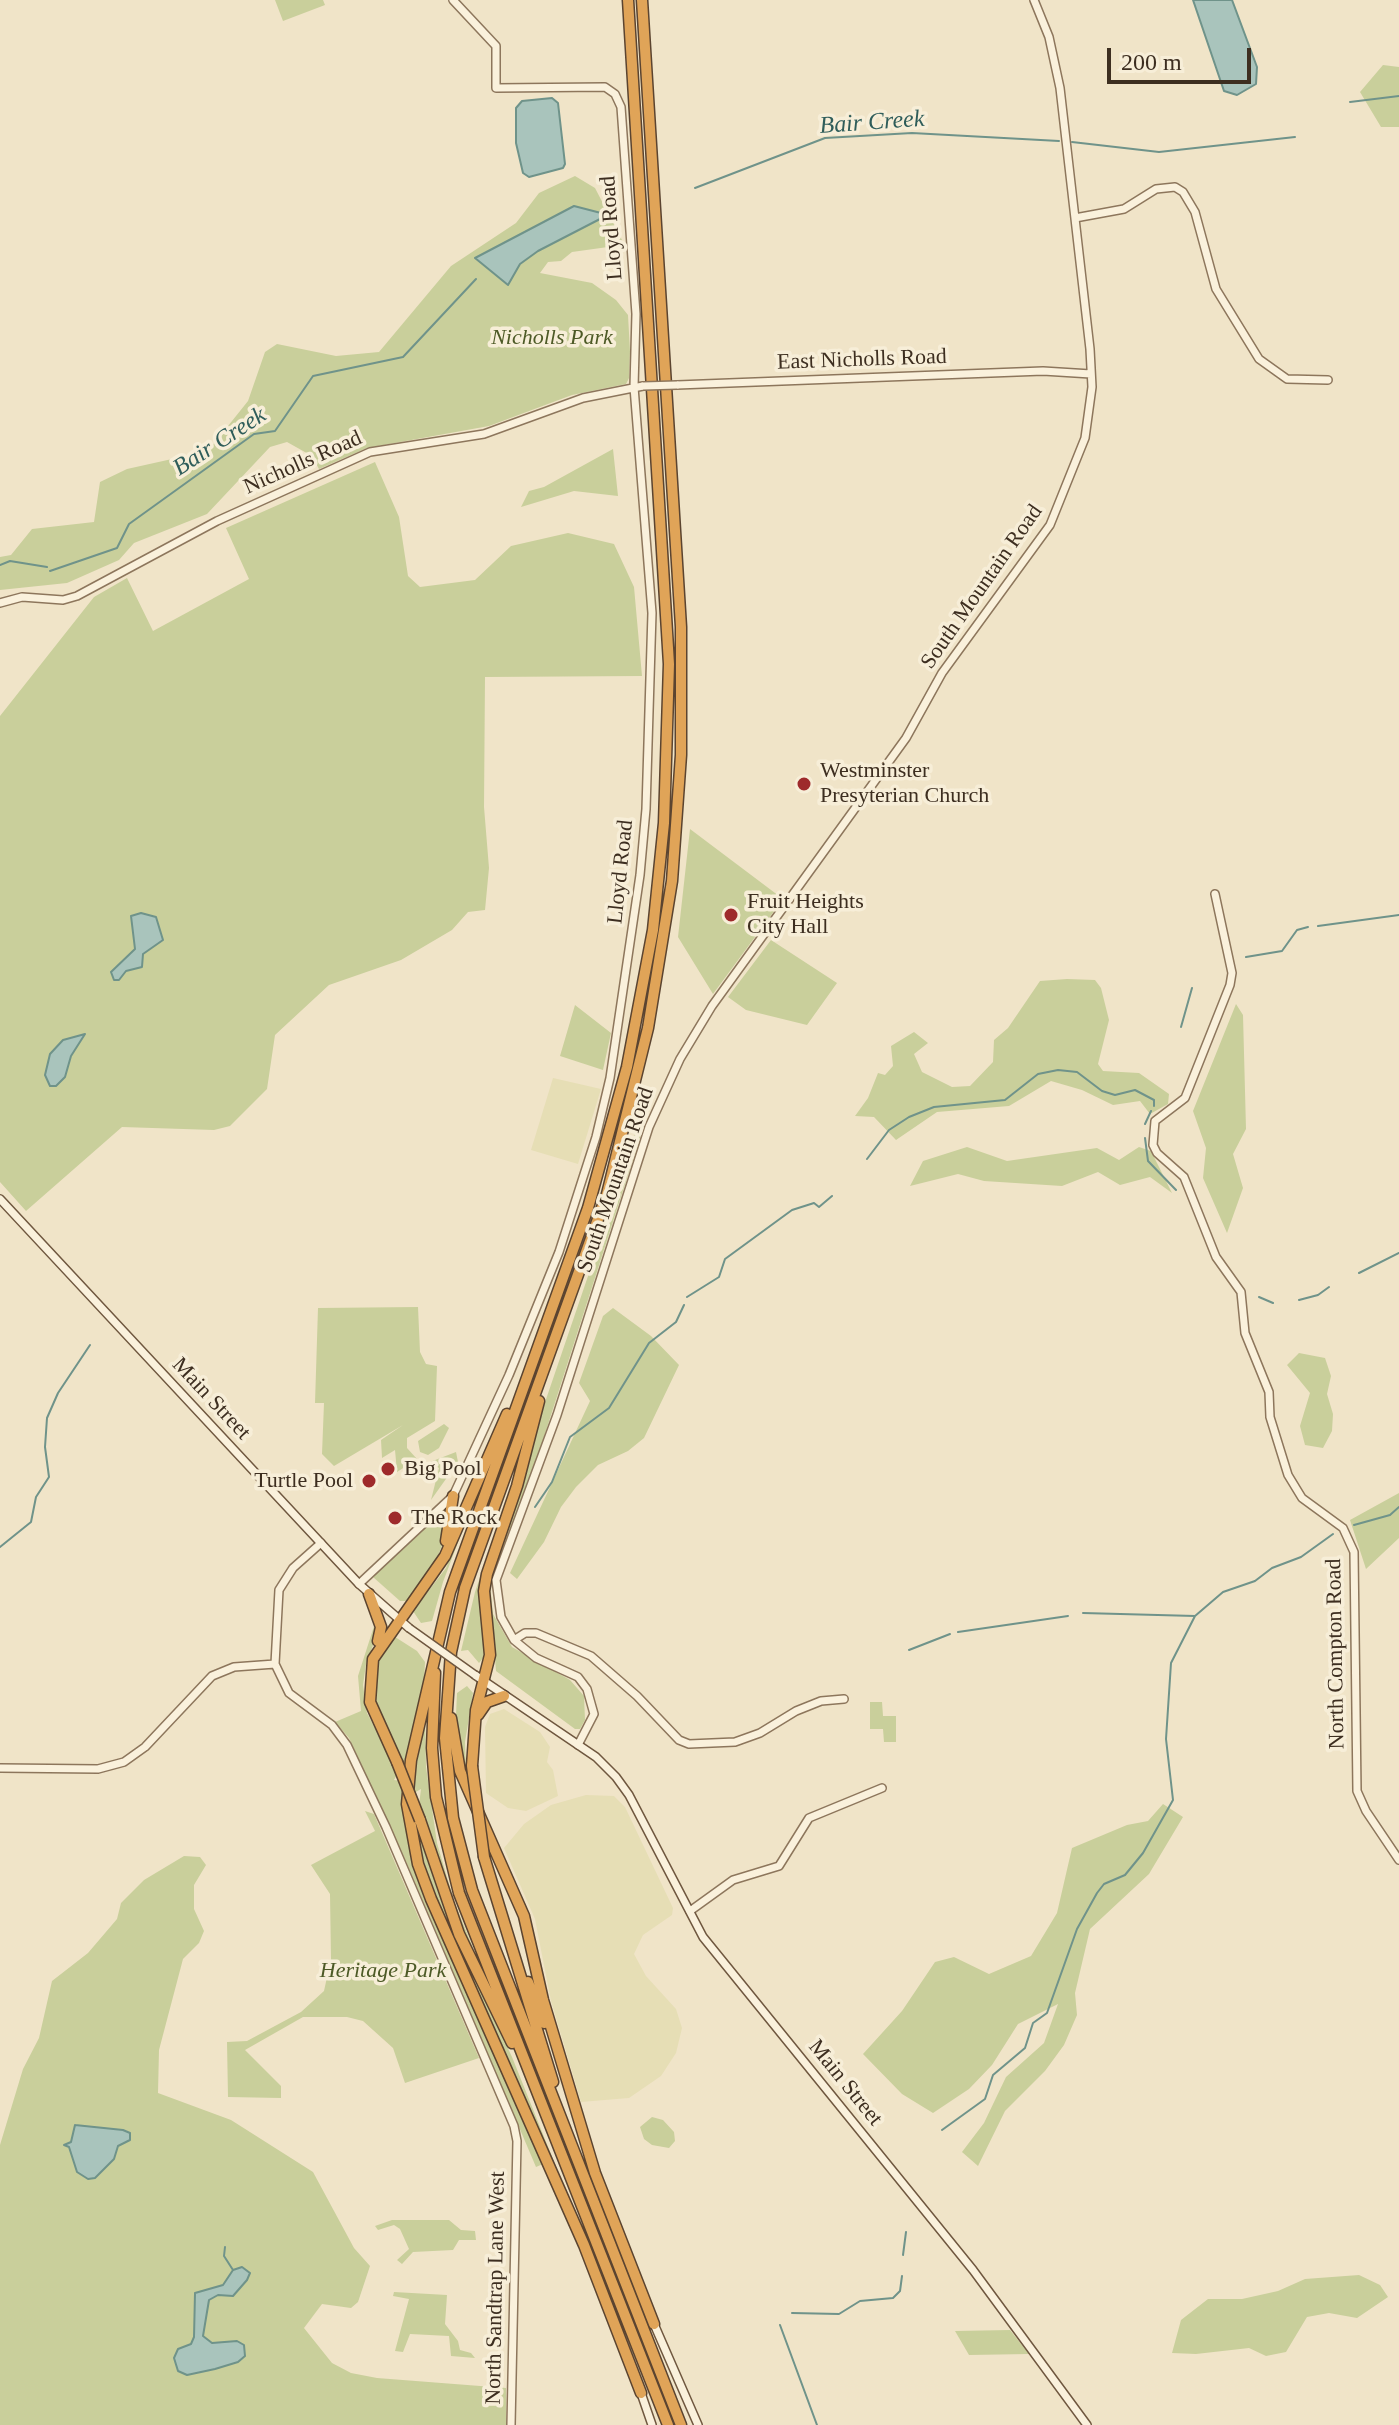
<!DOCTYPE html>
<html>
<head>
<meta charset="utf-8">
<style>
	body { margin:0 }
	#map { position:relative; width:1399px; height:2425px; overflow:hidden; background:#f0e4c8; font-family:Georgia,serif }
	canvas { display:block }
	.scale { position:absolute; left:1107px; top:48px; width:144px; height:36px; box-sizing:border-box; border:4px solid #3d2e20; border-top:0; padding-left:10px; font-size:24px; line-height:28px; white-space:nowrap; color:#3d2e20; -webkit-text-stroke:6px #f7eed8; paint-order:stroke }
</style>
</head>
<body>
<div id="map">
<canvas width="1399" height="2425"></canvas>
<div class="scale">200 m</div>
</div>
<script>
const context = document.querySelector('canvas').getContext('2d');
context.lineJoin = 'round';
function fill(path, color) { context.fillStyle = color; context.fill(path, 'evenodd'); }
const poly = rows => new Path2D(rows.map(r => 'M' + r).join(''));
function trace(path, color, width, dash) { context.strokeStyle = color; context.lineWidth = width; context.lineCap = dash ? 'butt' : 'round'; context.setLineDash(dash || []); context.stroke(path); }
function label(font, color, halo, rows, align = 'center') {
  context.font = font + ' Georgia,serif'; context.lineWidth = 7; context.setLineDash([]); context.textBaseline = 'middle'; context.strokeStyle = halo; context.fillStyle = color; for (const [text, x, y, turn = 0] of rows) {
    context.save(); context.translate(x, y); context.rotate((+turn || 0) * Math.PI / 180); context.textAlign = isNaN(turn) ? turn : align; if (halo) context.strokeText(text, 0, 0); context.fillText(text, 0, 0); context.restore();
  }
}
fill(poly([
	[553,1078,601,1089,578,1164,531,1150],
	[504,1709,540,1732,550,1747,547,1762,553,1770,558,1796,526,1811,508,1808,486,1793,485,1727,490,1714],
	[586,1795,614,1796,625,1807,673,1908,672,1915,643,1935,634,1954,646,1976,676,2009,682,2028,676,2053,661,2076,629,2098,581,2102,551,2001,535,1919,504,1848,524,1824,551,1805]
]), '#e6deb5');
fill(poly([
	[275,0,323,0,325,5,283,21],
	[1383,65,1399,67,1399,127,1381,127,1360,92],
	[575,176,595,188,622,240,608,247,572,252,561,261,548,262,540,273,592,283,616,300,628,315,630,351,629,378,626,384,572,395,489,426,367,448,319,469,312,456,287,442,270,447,207,514,134,543,119,560,67,583,0,590,0,557,11,555,32,529,94,522,100,482,127,469,208,451,248,401,265,352,277,344,336,356,379,352,451,266,516,223,539,193],
	[613,449,618,496,574,491,521,507,529,491,544,487],
	[375,462,399,517,408,576,420,587,475,580,511,546,568,533,614,544,634,587,642,676,485,677,484,807,489,868,485,910,468,912,452,930,401,960,329,985,275,1035,267,1089,230,1126,214,1130,122,1127,26,1211,0,1182,0,716,94,597,127,578,153,631,249,579,226,528],
	[690,829,783,899,713,994,678,937],
	[771,940,837,983,807,1025,746,1010,728,997],
	[1067,979,1095,980,1101,988,1109,1020,1098,1064,1103,1071,1139,1073,1169,1094,1168,1104,1150,1114,1140,1101,1113,1105,1082,1090,1051,1081,1009,1106,937,1112,896,1140,874,1117,855,1116,868,1098,878,1073,885,1075,893,1066,891,1046,914,1032,928,1043,914,1054,922,1072,952,1087,970,1086,993,1062,994,1040,1008,1028,1040,981],
	[1236,1004,1243,1015,1246,1129,1233,1154,1243,1188,1227,1233,1203,1178,1206,1148,1193,1111],
	[575,1005,611,1033,603,1070,560,1056],
	[642,1099,651,1103,543,1440,490,1584,493,1614,512,1647,570,1680,584,1696,585,1720,580,1729,575,1729,496,1671,489,1582,541,1414,632,1147],
	[967,1147,1007,1161,1097,1148,1119,1160,1139,1147,1151,1151,1172,1193,1150,1177,1120,1185,1098,1172,1062,1186,984,1181,958,1174,910,1186,923,1161],
	[418,1307,420,1352,426,1364,437,1366,435,1421,407,1438,407,1448,417,1459,397,1472,395,1450,382,1458,381,1440,403,1425,334,1466,322,1454,324,1403,315,1403,318,1308],
	[613,1308,651,1336,679,1365,644,1438,628,1451,598,1465,576,1487,561,1507,544,1542,517,1579,510,1573,590,1401,579,1383,603,1316],
	[1299,1353,1325,1358,1331,1376,1327,1394,1333,1414,1332,1431,1323,1448,1305,1445,1300,1426,1310,1393,1287,1365],
	[444,1424,449,1428,439,1448,428,1455,420,1452,418,1441],
	[456,1452,458,1462,431,1500,439,1468,430,1462],
	[491,1455,443,1582,432,1621,421,1623,413,1611,446,1568],
	[1399,1493,1399,1538,1366,1569,1350,1520],
	[446,1506,444,1540,435,1564,406,1601,400,1601,373,1577,374,1573],
	[504,1507,484,1569,485,1656,479,1663,468,1650,461,1651,475,1592],
	[375,1623,378,1632,366,1664,363,1685,367,1713,398,1773,394,1780,401,1781,404,1788,405,1824,415,1867,543,2164,536,2167,408,1866,349,1738,335,1722,361,1711,358,1676],
	[392,1635,417,1651,425,1662,424,1683,404,1767,373,1699,378,1656],
	[467,1686,473,1693,465,1742,466,1772,456,1715,457,1693],
	[882,1702,883,1716,896,1716,896,1742,884,1742,883,1729,870,1729,870,1702],
	[425,1710,426,1767,437,1843,454,1901,493,1997,476,1967,419,1805,421,1789,414,1793,411,1786],
	[1163,1804,1183,1817,1149,1874,1090,1929,1075,1993,1077,2015,1064,2045,1045,2071,1005,2111,978,2166,962,2152,984,2123,1006,2077,1044,2043,1058,2004,1018,2024,992,2065,969,2089,933,2113,902,2094,863,2054,902,2011,935,1962,954,1957,989,1974,1031,1956,1057,1913,1072,1848,1127,1825,1148,1821],
	[413,1810,458,1942,512,2057,567,2194,421,1864],
	[365,1811,374,1814,479,2058,405,2083,393,2048,363,2021,347,2017,303,2017,245,2050,281,2086,281,2098,228,2097,227,2042,247,2041,301,2012,324,1991,331,1959,330,1894,311,1865,375,1831],
	[184,1856,200,1857,206,1865,194,1885,194,1909,204,1931,199,1943,183,1959,159,2050,158,2093,231,2120,313,2172,354,2248,370,2266,358,2302,351,2308,322,2304,304,2328,332,2363,351,2373,377,2378,506,2388,506,2425,0,2425,0,2145,23,2069,39,2038,52,1981,88,1953,117,1919,121,1903,144,1880],
	[652,2117,663,2120,674,2132,675,2141,669,2148,652,2145,644,2139,640,2127],
	[392,2220,449,2220,461,2230,475,2231,476,2240,459,2240,453,2250,413,2252,402,2264,397,2260,409,2249,400,2229,394,2225,378,2230,375,2226],
	[1359,2275,1380,2285,1388,2297,1357,2318,1329,2313,1307,2317,1286,2352,1266,2356,1249,2348,1196,2354,1172,2353,1181,2320,1208,2299,1242,2299,1278,2291,1305,2279],
	[394,2292,447,2295,445,2324,458,2341,460,2350,471,2353,475,2358,451,2356,449,2336,410,2334,403,2352,395,2351,409,2299,393,2296],
	[1010,2330,1029,2354,969,2355,955,2331]
]), '#c9cf9b');
const water = poly([
	[1193,0,1232,0,1257,67,1256,84,1237,95,1224,91,1193,0],
	[552,98,558,103,565,164,563,168,529,177,523,173,516,143,516,108,522,101,552,98],
	[574,206,601,213,600,219,538,251,520,264,508,285,475,258,574,206],
	[141,913,156,917,163,940,143,954,142,967,126,971,119,980,114,980,111,972,135,949,131,916,141,913],
	[85,1034,71,1056,65,1077,56,1086,50,1086,45,1075,50,1054,63,1040,85,1034],
	[75,2125,123,2130,130,2133,130,2140,118,2146,114,2159,95,2178,88,2179,77,2172,69,2147,64,2145,71,2142,75,2125],
	[242,2267,250,2273,247,2280,233,2296,218,2295,209,2300,203,2336,212,2343,237,2341,244,2345,245,2356,238,2362,215,2369,187,2375,178,2371,174,2358,178,2349,191,2344,194,2337,195,2293,223,2285,233,2270,242,2267]
]);
fill(water, '#a9c4bc');
trace(water, '#6f938a', 2);
trace(poly([
	[1350,102,1399,96],
	[1072,142,1159,152,1295,137],
	[695,188,825,138,912,133,1059,141],
	[0,565,10,561,47,567],
	[50,571,117,548,129,524,254,434,275,431,313,376,403,357,476,279],
	[1318,926,1399,915],
	[1246,957,1282,951,1297,930,1308,927],
	[1181,1027,1192,988],
	[1145,1124,1151,1111],
	[1145,1138,1148,1161,1176,1190],
	[867,1159,889,1130,909,1117,934,1107,1005,1100,1038,1074,1058,1070,1077,1072,1102,1091,1115,1095,1135,1090,1154,1100,1154,1106],
	[1359,1273,1399,1253],
	[687,1297,719,1277,725,1259,792,1210,814,1203,819,1207,832,1196],
	[1259,1297,1273,1303],
	[1299,1300,1318,1295,1329,1287],
	[535,1507,552,1482,570,1437,609,1408,649,1343,676,1322,684,1305],
	[1354,1525,1390,1515,1399,1507],
	[0,1547,31,1522,36,1497,49,1477,45,1447,47,1418,58,1393,90,1345],
	[1083,1613,1195,1616,1223,1592,1255,1581,1272,1568,1301,1557,1333,1534],
	[958,1632,1068,1616],
	[909,1650,950,1634],
	[942,2130,985,2099,993,2075,1025,2048,1033,2023,1047,2013,1077,1929,1097,1893,1104,1884,1125,1875,1143,1853,1173,1800,1166,1739,1171,1663,1195,1616],
	[225,2247,224,2256,233,2270],
	[903,2255,906,2232],
	[792,2313,839,2314,860,2301,893,2298,900,2291,902,2276],
	[780,2325,817,2425]
]), '#6f938a', 2);
const tertiary = poly([
	[1075,218,1124,209,1156,189,1175,187,1183,192,1195,212,1216,289,1259,359,1287,379,1328,380],
	[677,385,1043,371,1091,374],
	[0,603,22,597,63,600,77,596,217,521,370,452,484,434,583,398,643,386],
	[1215,894,1232,973,1230,985,1185,1098,1155,1121,1153,1145,1157,1153,1184,1177,1216,1257,1241,1292,1245,1333,1269,1392,1270,1417,1288,1475,1302,1498,1343,1528,1354,1552,1357,1791,1366,1811,1399,1860],
	[321,1543,293,1568,279,1590,275,1664,289,1693,332,1725,347,1745,386,1827,514,2126,517,2141,511,2425],
	[359,1584,453,1496,509,1375,559,1252,596,1137,610,1078,640,875,646,809,652,613,634,387,636,314,621,107,615,94,605,87,496,88,496,46,453,0],
	[514,1640,525,1633,536,1633,591,1656,637,1696,679,1740,689,1744,735,1742,760,1733,796,1711,821,1701,844,1699],
	[578,1745,594,1714,587,1689,578,1677,536,1658,514,1640,501,1617,496,1580,557,1415,649,1127,680,1059,712,1006,906,738,942,673,1050,525,1085,438,1092,387,1090,349,1060,88,1049,37,1034,0],
	[0,1768,98,1769,124,1762,145,1747,212,1676,234,1667,275,1664],
	[690,1911,733,1880,779,1866,809,1818,882,1788]
]);
const secondary = poly([
	[0,1199,359,1584,409,1628],
	[475,1675,596,1757,616,1777,629,1795,703,1937,973,2270,1087,2425],
	[654,2324,698,2425],
	[641,2393,652,2425]
]);
const motorway = poly([
	[628,0,669,664,664,823,653,930,627,1067,588,1208,450,1592,411,1760,407,1804,418,1864,431,1899,584,2245,641,2393],
	[642,0,681,627,681,755,672,881,648,1028,607,1194,465,1588,451,1652,445,1738,453,1818,472,1890,681,2425],
	[446,1541,453,1496],
	[369,1594,381,1627,378,1641],
	[435,1673,432,1748,436,1797,459,1893,668,2425],
	[478,1715,487,1702,504,1696],
	[451,1718,460,1771,524,1916,543,2000,595,2173,654,2324],
	[397,1762,370,1702,373,1659,445,1556,507,1414],
	[472,1766,476,1710,490,1655,484,1591,487,1574,517,1486,539,1401],
	[420,1820,459,1934,512,2043],
	[484,1857,553,2082],
	[528,1982,544,2023]
]);
trace(tertiary, '#8d765c', 10);
trace(secondary, '#6f573f', 10);
trace(motorway, '#5b4430', 13);
trace(tertiary, '#faf1dc', 7);
trace(secondary, '#faf1dc', 7);
trace(motorway, '#e0a458', 10);
const tertiaryBridge = poly([
	[643,386,677,385]
]);
const secondaryBridge = poly([
	[409,1628,475,1675]
]);
const motorwayBridge = poly([
	[397,1762,420,1820],
	[472,1766,484,1857]
]);
trace(tertiaryBridge, '#8d765c', 10, []);
trace(secondaryBridge, '#6f573f', 10, []);
trace(motorwayBridge, '#5b4430', 13, []);
trace(tertiaryBridge, '#faf1dc', 7);
trace(secondaryBridge, '#faf1dc', 7);
trace(motorwayBridge, '#e0a458', 10);
for (const [x, y, r, color] of [
	[804,784,8,"#9e2a2b"],
	[731,915,8,"#9e2a2b"],
	[388,1469,8,"#9e2a2b"],
	[369,1481,8,"#9e2a2b"],
	[395,1518,8,"#9e2a2b"]
]) { const dot = new Path2D(); dot.arc(x, y, r, 0, 2 * Math.PI); context.fillStyle = color; context.fill(dot); trace(dot, '#f7eed8', 3); }
label('22px', '#3d2e20', '#f7eed8', [
	["Lloyd Road",612,228,-94],
	["East Nicholls Road",862,360,-2],
	["Nicholls Road",303,463,-24],
	["South Mountain Road",982,587,-55],
	["Lloyd Road",621,872,-84],
	["South Mountain Road",616,1180,-71],
	["Main Street",211,1399,47],
	["North Compton Road",1336,1654,-91],
	["Main Street",845,2083,51],
	["North Sandtrap Lane West",496,2288,-89]
]);
label('italic 22px', '#4d5a26', '#f7eed8', [
	["Nicholls Park",552,338],
	["Heritage Park",383,1971]
]);
label('22px', '#3d2e20', '#f7eed8', [
	["Westminster",820,771],
	["Presyterian Church",820,796],
	["Fruit Heights",747,902],
	["City Hall",747,927],
	["Big Pool",404,1469],
	["Turtle Pool",353,1481,"right"],
	["The Rock",411,1518]
], 'left');
label('italic 24px', '#2f5d5a', '#f7eed8', [
	["Bair Creek",872,123,-4],
	["Bair Creek",220,442,-33]
]);
</script>
</body>
</html>
